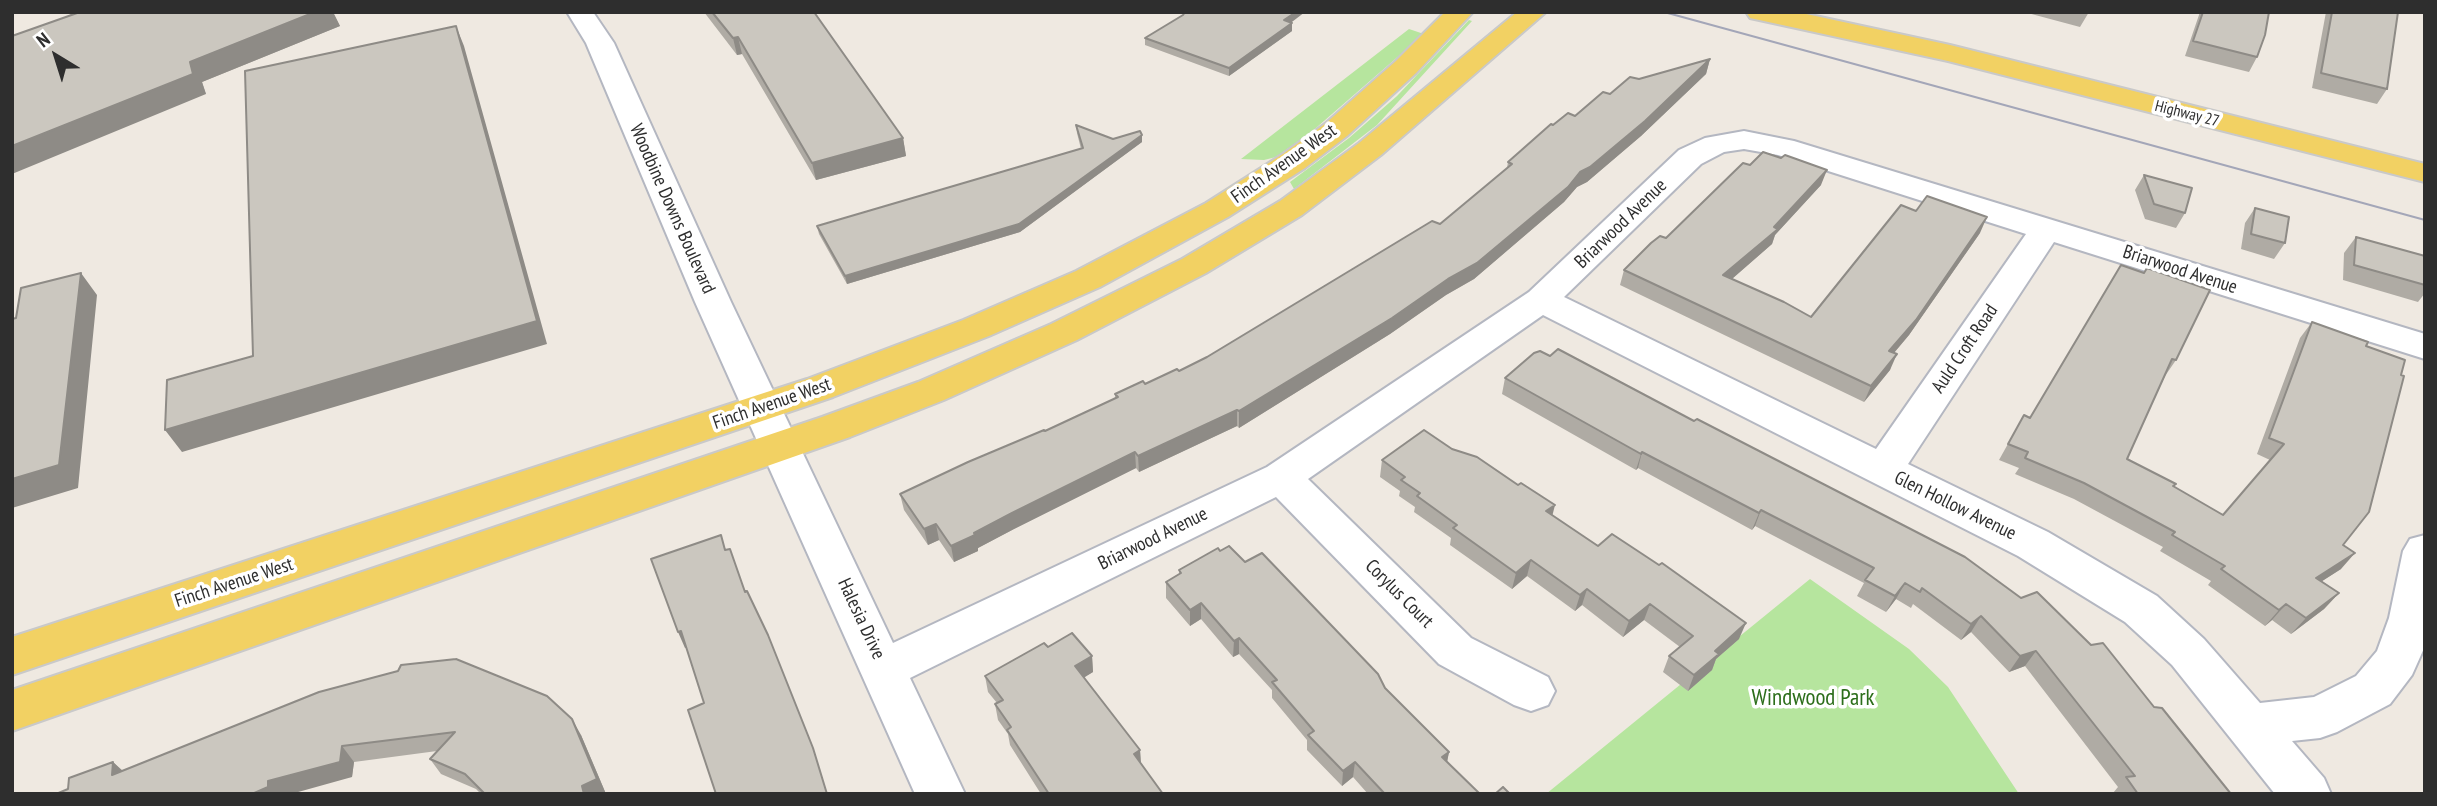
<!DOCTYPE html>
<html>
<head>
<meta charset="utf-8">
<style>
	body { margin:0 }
	#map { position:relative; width:2437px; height:806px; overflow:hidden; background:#efe9e1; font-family:"PT Sans Narrow",sans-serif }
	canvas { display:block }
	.frame { position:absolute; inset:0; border:14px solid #2e2e2e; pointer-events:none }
	.north { position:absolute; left:21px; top:21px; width:70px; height:70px; -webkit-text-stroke:5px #fff; paint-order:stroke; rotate:322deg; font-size:19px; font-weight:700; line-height:28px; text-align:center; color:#2e2e2e }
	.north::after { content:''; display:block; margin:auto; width:24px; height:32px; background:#2e2e2e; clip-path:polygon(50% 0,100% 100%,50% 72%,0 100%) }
</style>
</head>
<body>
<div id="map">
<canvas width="2437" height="806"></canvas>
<div class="frame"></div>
<div class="north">N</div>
</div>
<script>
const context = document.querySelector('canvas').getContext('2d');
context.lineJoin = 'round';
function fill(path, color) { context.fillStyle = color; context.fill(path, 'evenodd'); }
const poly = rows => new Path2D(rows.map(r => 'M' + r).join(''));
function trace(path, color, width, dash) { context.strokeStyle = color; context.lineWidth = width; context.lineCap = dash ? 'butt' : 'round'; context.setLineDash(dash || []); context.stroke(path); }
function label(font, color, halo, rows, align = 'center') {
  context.font = font + ' "PT Sans Narrow",sans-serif'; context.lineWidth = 7; context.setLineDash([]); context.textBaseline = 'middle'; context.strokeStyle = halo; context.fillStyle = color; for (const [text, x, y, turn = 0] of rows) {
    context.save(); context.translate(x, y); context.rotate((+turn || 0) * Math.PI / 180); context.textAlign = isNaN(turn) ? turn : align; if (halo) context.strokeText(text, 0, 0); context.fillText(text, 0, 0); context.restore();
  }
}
fill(poly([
	[1469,20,1472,21,1377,125,1294,189,1290,182,1349,138,1397,96],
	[1409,29,1424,34,1309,134,1276,157,1264,160,1241,159],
	[1810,579,1909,649,1948,687,2019,794,1546,794]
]), '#b6e59e');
const minor = poly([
	[567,12,593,12,614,43,731,302,893,643,1267,467,1529,292,1679,150,1705,138,1744,131,1794,141,2425,334,2425,359,2054,242,1908,464,2048,532,2157,596,2204,639,2260,703,2314,697,2356,676,2377,651,2389,618,2403,551,2410,539,2425,535,2425,646,2412,675,2390,704,2337,732,2320,738,2292,741,2324,778,2331,794,2275,794,2172,665,2125,622,2018,556,1543,315,1308,479,1471,638,1548,677,1555,691,1548,705,1531,711,1514,705,1439,664,1276,497,910,678,965,794,915,794,695,302,586,43,567,12],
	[1744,149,1778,155,2026,234,1876,449,1564,297,1701,164,1724,152,1744,149]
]);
const major = poly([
	[1445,12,1473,12,1416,73,1347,136,1305,168,1228,217,1100,287,989,336,833,397,12,675,12,637,807,379,963,320,1076,271,1206,203,1283,154,1325,124,1396,61,1445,12],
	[1517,12,1546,12,1381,155,1302,215,1206,273,1077,340,944,400,850,437,12,731,12,690,822,417,918,382,1051,324,1182,259,1280,201,1359,143,1517,12],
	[1746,12,1797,12,1950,45,2425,164,2425,182,1948,61,1750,18,1746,12]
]);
trace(minor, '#b4b7c1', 4);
trace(major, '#c9c9c9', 4);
fill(minor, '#fff');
fill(major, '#f2d163');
trace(poly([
	[1664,12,2425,220]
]), '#a3a6b8', 2);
fill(poly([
	[66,12,333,12,340,26,202,82,206,94],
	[704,12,814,12,903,138,906,156,816,180,742,54,737,55],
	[2024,12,2089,12,2080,27],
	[2200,12,2269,12,2257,57,2249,72,2185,56],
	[2326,12,2398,12,2387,89,2377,104,2312,88],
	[1291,23,1292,31,1229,76,1145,45,1145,38],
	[1710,59,1706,74,1641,136,1587,182,1577,187,1564,202,1474,279,1446,295,1390,334,1239,428,1237,426,1139,472,1136,468,1014,529,978,548,978,551,954,562,939,540,928,545,904,510,900,494,1045,431,1115,398,1115,394,1179,371,1207,357,1440,224,1507,168,1508,162,1553,125,1575,116,1610,94,1639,79],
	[1076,125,1113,139,1142,142,1020,232,847,284,819,234,817,226,1081,149,1077,133],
	[1781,158,1821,185,1775,235,1772,244,1732,279,1811,317,1980,233,1909,335,1894,353,1890,370,1864,402,1620,285,1624,270,1666,238,1750,165],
	[2144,175,2185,213,2176,228,2145,219,2135,190],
	[2255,208,2285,243,2274,259,2241,249,2245,223],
	[2356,237,2425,256,2425,293,2418,302,2343,280,2344,253],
	[2121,265,2176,360,2165,376,2127,459,2223,515,2270,460,2257,454,2300,338,2312,322,2366,346,2341,569,2322,581,2339,593,2324,609,2291,634,2272,620,2265,626,2208,585,2211,581,2160,551,2163,547,2074,499,2015,474,2019,468,1999,460,2024,415,2030,418],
	[1534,353,2154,707,2231,794,2113,794,2113,793,2118,787,2025,666,2009,672,1971,632,1961,640,1913,604,1911,608,1896,599,1886,612,1857,596,1864,583,1755,526,1752,530,1638,468,1636,470,1502,394,1505,378],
	[1452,449,1552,515,1739,639,1716,659,1712,670,1688,691,1663,672,1669,656,1680,647,1644,620,1623,637,1582,605,1575,611,1527,576,1512,589,1450,545,1451,538,1414,512,1415,507,1399,496,1400,491,1380,477,1382,460],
	[1220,551,1245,562,1385,688,1449,752,1447,762,1480,794,1368,794,1353,777,1342,786,1307,750,1307,740,1272,698,1272,690,1239,654,1233,657,1201,619,1190,626,1166,598,1166,582,1179,575,1179,570],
	[1048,647,1092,656,1093,672,1084,677,1140,750,1141,763,1163,794,1041,794,1010,745,1008,734,998,720,995,704,997,703,988,692,985,676],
	[319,692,581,735,606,794,481,794,476,789,441,774,430,759,437,751,354,762,352,777,68,789,113,762,123,771]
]), '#afaba4');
fill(poly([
	[315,12,333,12,340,26,202,82,206,94,12,174,12,146,190,62],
	[1296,12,1305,12,1284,28,1284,20],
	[1292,23,1292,31,1229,76,1229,68],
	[456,26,464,46,547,344,182,452,165,430,537,321],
	[738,37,742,54,737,55,733,38],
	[1710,59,1706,74,1641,136,1587,182,1577,187,1564,202,1474,279,1446,295,1390,334,1239,428,1239,411,1580,172],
	[1142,135,1142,142,1020,232,847,284,845,276],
	[903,138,906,156,816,180,812,163],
	[1827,170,1821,185,1775,235,1772,244,1718,291,1723,275,1774,227],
	[1987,217,1980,233,1909,335,1882,367,1889,351],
	[81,273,97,295,78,488,12,508,12,479],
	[1897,354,1890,370,1864,402,1871,386],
	[1237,410,1237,426,1139,472,1138,456],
	[1135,452,1136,468,1014,529,978,548,978,551,954,562,951,546,974,533,1012,513],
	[1642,452,1638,468,1636,470,1641,454],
	[1555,505,1551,521,1546,511],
	[1761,510,1755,526,1752,530,1759,513],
	[936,524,939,540,928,545,924,529],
	[2355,553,2341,569,2302,594,2316,578],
	[1531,560,1527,576,1512,589,1516,573],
	[1905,583,1896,599,1886,612,1895,596],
	[1587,589,1582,605,1575,611,1580,595],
	[2339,593,2324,609,2291,634,2306,618],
	[1201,603,1201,619,1190,626,1190,610],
	[1650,604,1644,620,1623,637,1629,621],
	[2286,604,2272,620,2265,626,2279,610],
	[1981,616,1971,632,1961,640,1971,624],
	[1746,623,1739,639,1716,659,1712,670,1688,691,1694,675,1715,651],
	[681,631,689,647,685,648,678,632],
	[1239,638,1239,654,1233,657,1234,641],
	[2036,651,2025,666,2009,672,2020,656],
	[1092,656,1093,672,1077,682,1075,666],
	[572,719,581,735,606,794,584,794],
	[342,746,354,762,352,777,291,794,252,794,268,781],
	[1140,750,1141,766,1134,754],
	[1449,752,1446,767,1442,757],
	[113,762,129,777,112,775],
	[1355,762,1353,777,1342,786,1343,771]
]), '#8e8b86');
const building = poly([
	[80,12,315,12,190,62,193,74,12,146,12,36,80,12],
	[712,12,814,12,903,138,812,163,738,37,733,38,712,12],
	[1185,12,1296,12,1284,20,1292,23,1229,68,1145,38,1183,15,1185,12],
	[2203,12,2269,12,2265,35,2257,57,2193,41,2203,12],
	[2332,12,2398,12,2387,89,2321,73,2332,12],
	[456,26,537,321,165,430,167,380,253,356,245,71,456,26],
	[1710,59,1645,121,1590,167,1580,172,1568,187,1477,263,1448,279,1392,318,1239,411,1237,410,1138,456,1135,452,1012,513,974,533,975,535,951,546,936,524,924,529,900,494,968,462,1044,430,1045,431,1118,397,1115,394,1143,381,1145,384,1177,369,1179,371,1207,357,1432,221,1440,224,1512,164,1508,162,1551,124,1553,125,1568,113,1575,116,1603,92,1610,94,1630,77,1639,79,1710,59],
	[1076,125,1113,139,1140,131,1142,135,1019,224,845,276,817,226,1083,148,1076,125],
	[1763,152,1781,158,1785,155,1827,170,1774,227,1778,229,1723,275,1784,302,1811,317,1901,205,1916,211,1927,196,1987,217,1916,320,1889,351,1897,354,1871,386,1624,270,1651,243,1660,236,1666,238,1743,163,1750,165,1763,152],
	[2144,175,2192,188,2185,213,2154,204,2144,175],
	[2255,208,2289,217,2285,243,2251,234,2255,208],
	[2356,237,2425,256,2425,285,2354,265,2356,237],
	[2121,265,2144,273,2147,268,2210,290,2176,360,2172,359,2127,459,2176,484,2173,486,2223,515,2284,444,2269,438,2312,322,2368,342,2366,346,2405,360,2401,375,2404,376,2369,512,2343,545,2355,553,2316,578,2339,593,2306,618,2286,604,2279,610,2221,569,2225,566,2172,535,2175,532,2084,483,2025,458,2028,452,2008,444,2024,415,2030,418,2121,265],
	[81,273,59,465,12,479,12,319,16,318,21,288,81,273],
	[1558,349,1694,421,1697,419,1965,557,2021,598,2037,592,2091,645,2103,643,2154,707,2162,708,2231,794,2138,794,2126,777,2135,776,2036,651,2020,656,1981,616,1971,624,1922,588,1920,592,1905,583,1895,596,1865,580,1874,568,1761,510,1759,513,1642,452,1641,454,1505,378,1534,353,1540,351,1550,356,1558,349],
	[1424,430,1452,449,1477,457,1518,485,1521,483,1555,505,1546,511,1598,546,1612,534,1659,565,1662,563,1746,623,1715,651,1719,654,1694,675,1669,656,1693,636,1650,604,1629,621,1587,589,1580,595,1531,560,1516,573,1453,528,1457,525,1417,496,1420,493,1401,480,1405,477,1382,460,1424,430],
	[721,535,725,550,730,549,745,592,747,591,768,635,813,748,827,794,716,794,688,710,704,703,681,631,678,632,651,559,721,535],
	[1229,546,1245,562,1262,553,1378,674,1385,688,1449,752,1442,757,1480,794,1385,794,1355,762,1343,771,1308,735,1314,731,1272,682,1277,680,1239,638,1234,641,1201,603,1190,610,1166,582,1181,573,1179,570,1218,548,1220,551,1229,546],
	[1072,633,1092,656,1075,666,1140,750,1134,754,1163,794,1049,794,1007,730,1011,727,995,704,1003,700,985,676,1044,643,1048,647,1072,633],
	[456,659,547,696,572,719,597,779,582,786,584,794,485,794,465,774,430,759,455,732,342,746,340,762,268,781,268,787,252,794,56,794,68,789,69,778,113,762,112,775,319,692,398,671,401,665,456,659],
	[1503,787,1510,794,1495,794,1503,787]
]);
fill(building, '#cbc7bf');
trace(building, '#8e8b86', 2);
label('16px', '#2e2e2e', '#fff', [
	["Highway 27",2187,114,14]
]);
label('19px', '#2e2e2e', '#fff', [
	["Finch Avenue West",1284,164,-35],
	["Woodbine Downs Boulevard",672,209,66],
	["Briarwood Avenue",1621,224,-44],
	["Briarwood Avenue",2180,270,18],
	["Auld Croft Road",1965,349,-56],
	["Finch Avenue West",772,404,-19],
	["Glen Hollow Avenue",1955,506,26],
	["Briarwood Avenue",1153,539,-26],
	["Finch Avenue West",234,583,-18],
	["Corylus Court",1399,594,45],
	["Halesia Drive",861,619,65]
]);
label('23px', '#2c6e1b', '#fff', [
	["Windwood Park",1813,698]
]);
</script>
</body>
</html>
